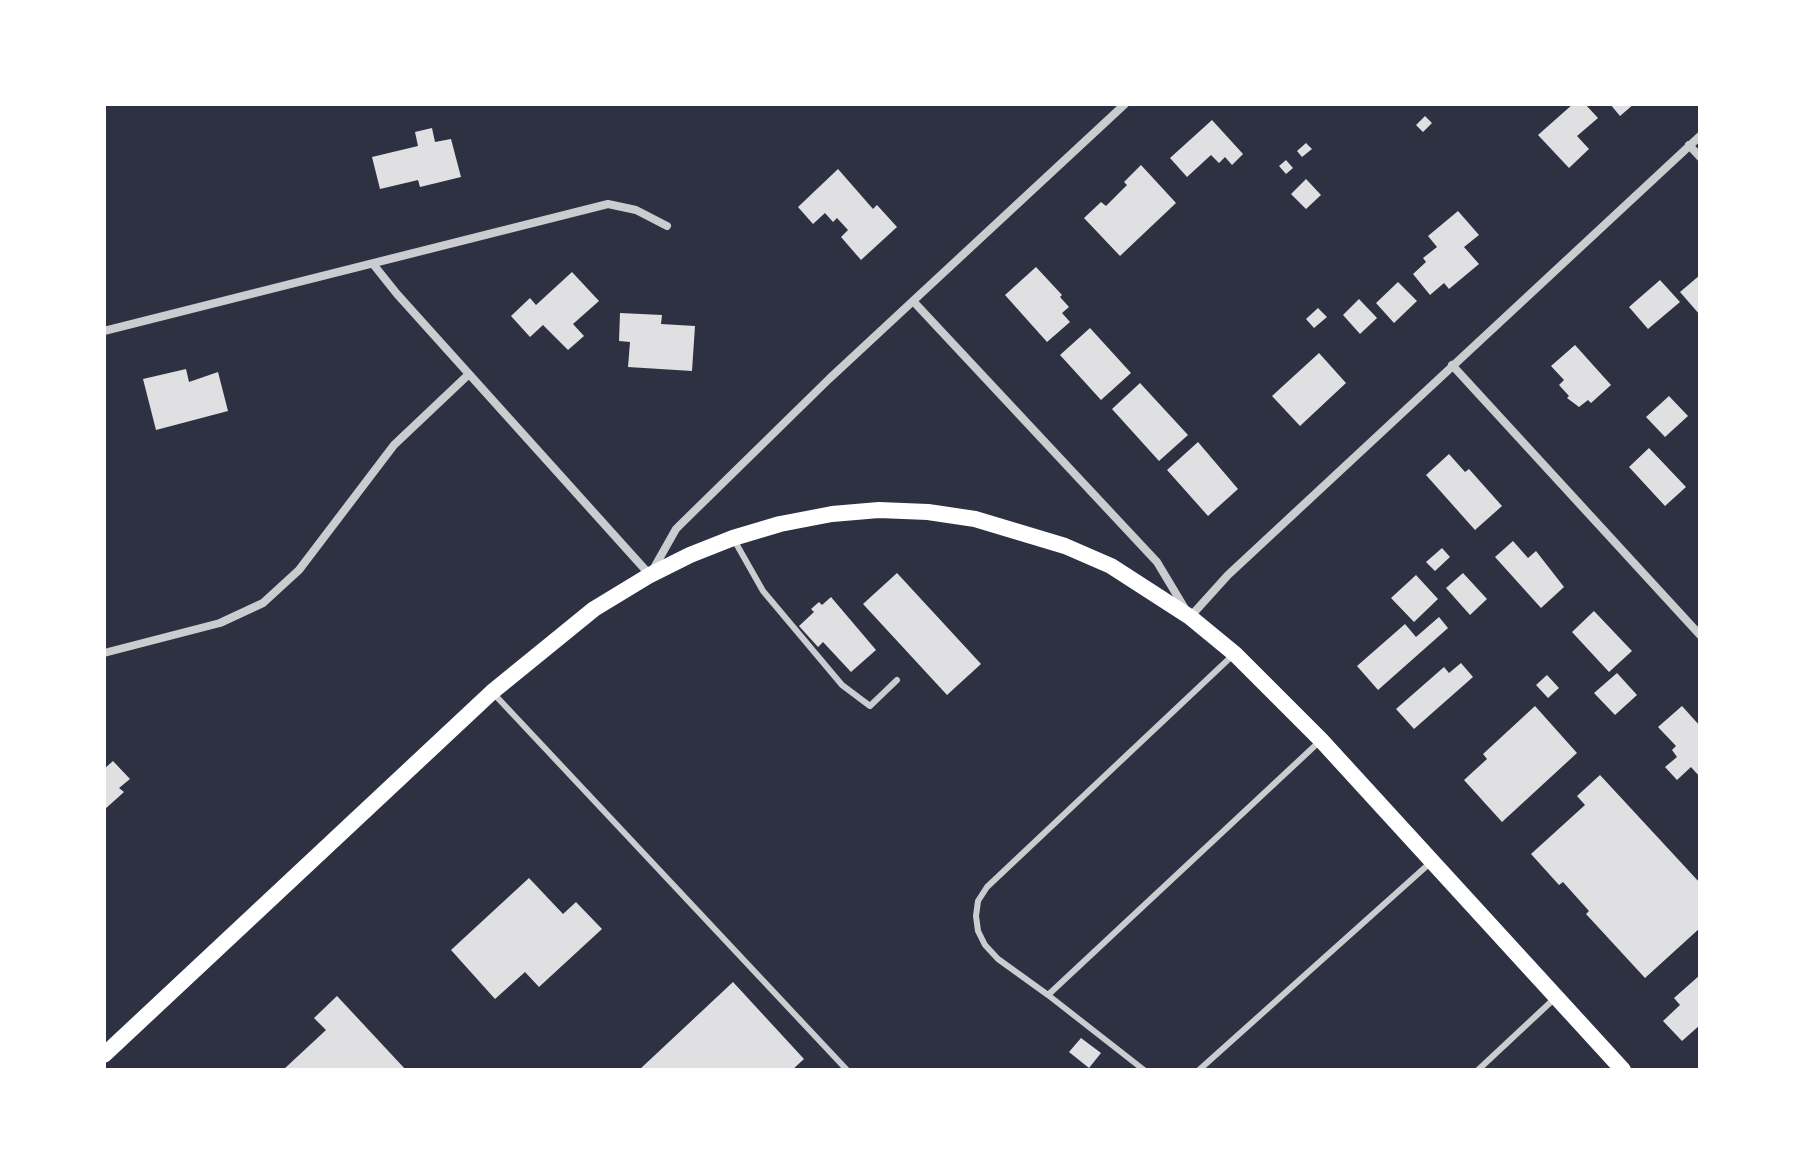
<!DOCTYPE html>
<html>
<head>
<meta charset="utf-8">
<style>
	body { margin:0 }
	#map { position:relative; width:1804px; height:1174px; overflow:hidden; background:#2d3142; font-family:"DejaVu Sans",sans-serif }
	canvas { display:block }
	.frame { position:absolute; inset:0; border:106px solid #fff; pointer-events:none }
</style>
</head>
<body>
<div id="map">
<canvas width="1804" height="1174"></canvas>
<div class="frame"></div>
</div>
<script>
const context = document.querySelector('canvas').getContext('2d');
context.lineJoin = 'round';
function fill(path, color) { context.fillStyle = color; context.fill(path, 'evenodd'); }
const poly = rows => new Path2D(rows.map(r => 'M' + r).join(''));
function trace(path, color, width, dash) { context.strokeStyle = color; context.lineWidth = width; context.lineCap = dash ? 'butt' : 'round'; context.setLineDash(dash || []); context.stroke(path); }
fill(poly([
	[1573,104,1585,104,1598,118,1577,136,1589,149,1569,168,1538,135],
	[1610,104,1634,104,1620,116],
	[1425,116,1432,123,1423,132,1416,125],
	[1212,120,1243,154,1232,165,1225,157,1219,163,1211,155,1187,177,1170,158],
	[432,128,435,142,451,139,461,177,420,187,418,180,380,189,372,157,418,146,415,132],
	[1306,143,1312,149,1302,157,1297,151],
	[1286,160,1293,168,1286,174,1279,166],
	[1141,165,1176,203,1120,256,1084,218,1101,202,1106,206,1127,185,1124,182],
	[838,169,873,209,877,205,897,227,861,260,841,237,848,230,837,218,833,222,825,213,813,224,798,207],
	[1306,179,1321,195,1306,209,1291,194],
	[1458,211,1479,235,1464,247,1479,264,1449,289,1444,283,1430,295,1413,274,1426,262,1423,258,1437,247,1428,236],
	[1036,267,1062,295,1060,297,1069,307,1062,313,1070,322,1047,342,1005,295],
	[572,272,599,301,573,324,584,336,568,350,543,325,530,337,511,316,530,298,536,305],
	[1700,275,1700,315,1680,292],
	[1660,280,1680,302,1648,329,1629,307],
	[1398,282,1417,301,1394,323,1376,303],
	[1359,299,1377,318,1360,334,1343,315],
	[1318,308,1327,317,1314,328,1306,319],
	[620,313,662,315,661,324,695,326,692,371,628,367,630,342,619,341],
	[1090,328,1131,373,1101,400,1060,355],
	[1575,345,1611,385,1591,403,1588,400,1579,407,1567,398,1569,396,1559,385,1564,380,1551,366],
	[1319,353,1346,383,1300,426,1272,396],
	[186,369,189,382,218,372,228,411,156,430,143,379],
	[1140,383,1188,435,1159,461,1112,409],
	[1669,396,1688,416,1665,437,1646,417],
	[1198,442,1238,489,1208,516,1167,470],
	[1649,448,1686,487,1665,506,1629,467],
	[1449,454,1465,472,1469,469,1502,506,1475,530,1426,475],
	[1513,541,1528,558,1536,551,1564,587,1541,608,1495,557],
	[1442,548,1450,557,1435,571,1426,562],
	[897,573,981,664,947,695,863,604],
	[1463,573,1487,599,1470,615,1446,588],
	[1416,575,1438,599,1414,622,1391,598],
	[831,597,876,650,851,672,823,642,818,647,799,626,814,612,811,609,819,602,822,605],
	[1594,611,1632,651,1609,672,1572,632],
	[1439,617,1448,628,1378,690,1357,666,1405,624,1416,637],
	[1461,663,1473,677,1414,729,1396,709,1444,667,1449,673],
	[1617,673,1637,695,1615,715,1594,693],
	[1547,675,1559,688,1548,698,1536,685],
	[1535,706,1577,753,1502,822,1464,780,1487,759,1483,754],
	[1682,706,1700,726,1700,777,1691,767,1677,780,1665,767,1677,757,1672,750,1676,746,1658,727],
	[113,761,130,779,119,788,124,792,104,810,104,769],
	[1600,775,1700,883,1700,928,1645,978,1586,914,1589,911,1563,882,1559,885,1531,854,1585,805,1577,796],
	[529,878,563,914,576,902,602,929,539,987,525,972,495,999,451,950],
	[1700,975,1700,1025,1682,1041,1663,1021,1680,1005,1674,998],
	[733,982,804,1059,792,1070,639,1070],
	[337,996,406,1070,283,1070,326,1030,314,1018],
	[1081,1038,1101,1053,1089,1068,1069,1052]
]), '#e0e0e3');
trace(poly([
	[733,538,763,591,842,685,870,706,897,680],
	[1232,656,987,887,978,901,976,916,978,931,985,945,998,959,1048,995,1320,741],
	[494,694,847,1070],
	[1048,995,1144,1070],
	[1199,1070,1430,863],
	[1478,1070,1554,999]
]), '#caccd0', 6);
trace(poly([
	[1689,145,1700,157],
	[373,264,397,294,650,575,676,529,682,523,829,379,1125,104],
	[913,301,1157,562,1190,617,1228,575,1700,136],
	[104,331,608,204,636,210,667,226],
	[1452,365,1700,635],
	[104,653,220,623,263,603,299,570,394,445,469,374]
]), '#caccd0', 8);
trace(poly([
	[104,1055,492,692,594,609,650,575,690,555,733,538,780,524,832,514,879,510,928,512,975,519,1065,546,1111,566,1190,617,1235,654,1321,740,1623,1070]
]), '#fff', 16);
</script>
</body>
</html>
